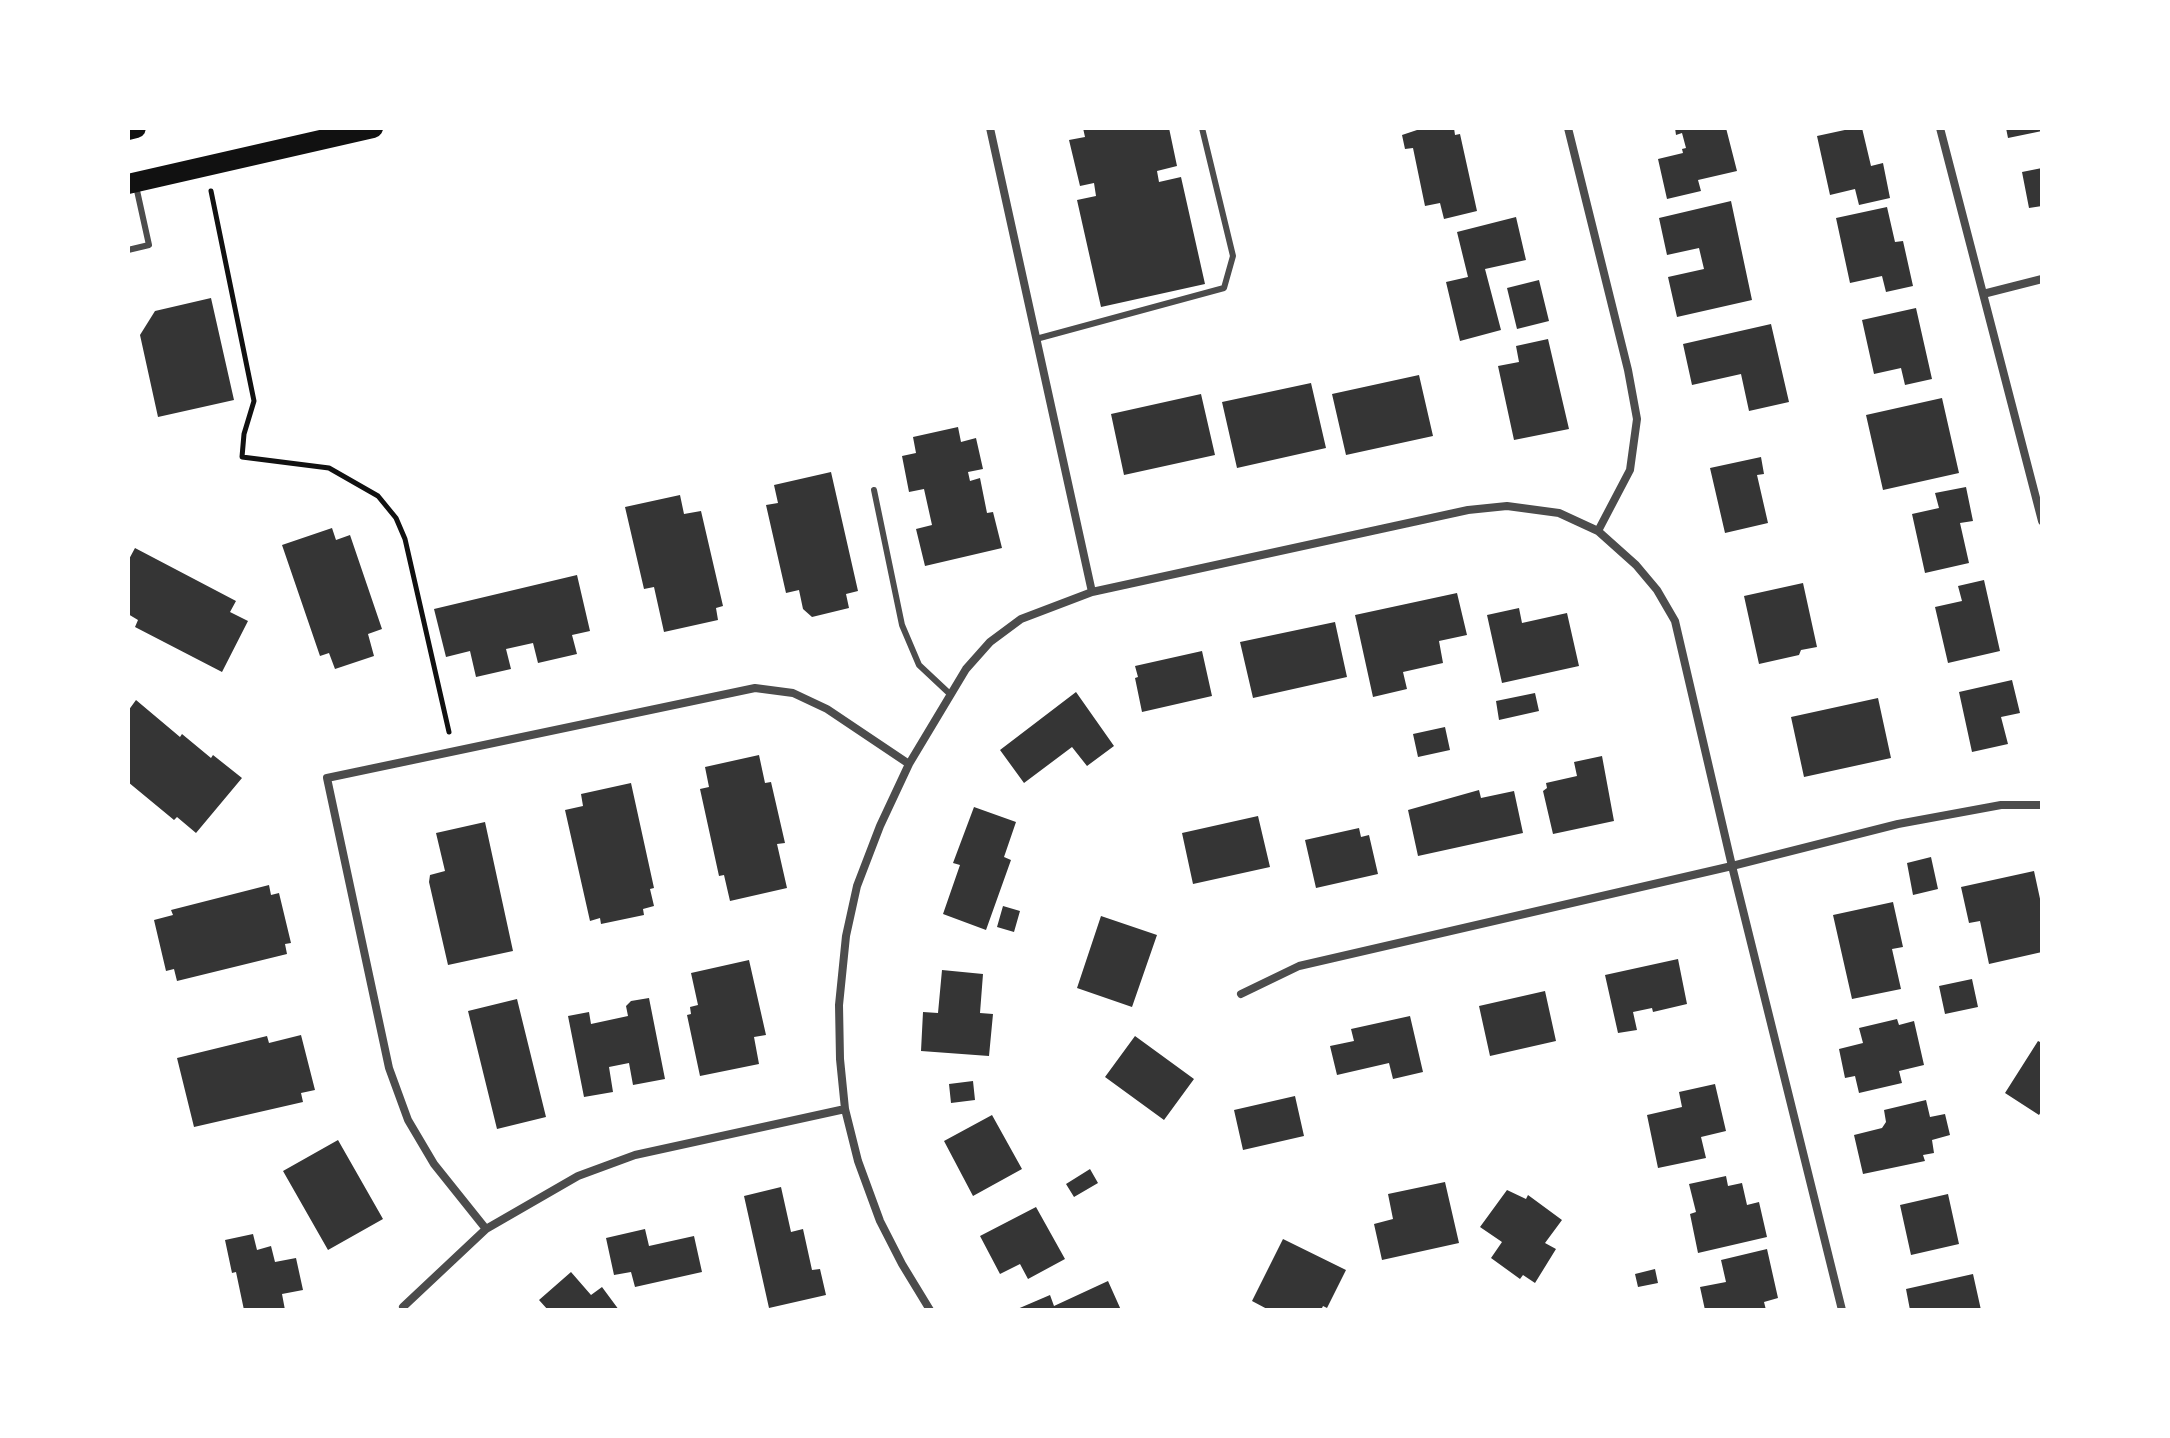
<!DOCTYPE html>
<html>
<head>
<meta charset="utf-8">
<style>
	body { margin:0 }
	#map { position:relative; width:2170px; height:1438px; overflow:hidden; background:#fff; font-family:"Open Sans",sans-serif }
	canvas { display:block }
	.frame { position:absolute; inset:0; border:130px solid #fff; pointer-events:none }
</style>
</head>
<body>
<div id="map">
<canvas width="2170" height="1438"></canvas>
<div class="frame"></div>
</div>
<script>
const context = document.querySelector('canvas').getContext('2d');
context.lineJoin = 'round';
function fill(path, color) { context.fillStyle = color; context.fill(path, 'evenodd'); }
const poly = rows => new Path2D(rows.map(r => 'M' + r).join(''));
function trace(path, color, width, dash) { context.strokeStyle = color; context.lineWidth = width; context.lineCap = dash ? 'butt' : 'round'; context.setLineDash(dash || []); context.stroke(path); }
fill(poly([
	[1083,128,1169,128,1177,166,1157,171,1159,182,1181,177,1205,284,1101,307,1077,200,1096,196,1094,183,1080,186,1069,140,1085,137],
	[1423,128,1454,128,1455,135,1460,134,1477,211,1444,219,1440,203,1425,206,1413,148,1405,149,1402,135],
	[1675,128,1726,128,1737,171,1698,180,1701,191,1667,199,1658,159,1683,153,1682,149,1686,148,1682,133,1676,135],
	[1854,128,1862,128,1871,166,1883,163,1890,198,1859,205,1855,189,1830,195,1817,136],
	[2006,128,2042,128,2042,131,2008,138],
	[2042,168,2042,206,2029,208,2022,172],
	[1731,201,1752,300,1677,317,1668,277,1704,269,1699,248,1667,255,1659,218],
	[1887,207,1895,242,1903,241,1913,286,1886,292,1882,276,1850,283,1836,218],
	[1516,217,1526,260,1485,269,1501,330,1460,341,1446,282,1468,277,1457,232],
	[1539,280,1549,321,1517,329,1507,288],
	[211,298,234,400,158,417,140,335,155,311],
	[1916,308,1932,379,1905,385,1901,368,1874,374,1862,320],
	[1771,324,1789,402,1749,411,1741,374,1692,385,1683,344],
	[1548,339,1569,429,1514,440,1498,366,1519,362,1516,346],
	[1419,375,1433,436,1346,455,1332,394],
	[1311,383,1326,448,1237,468,1222,402],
	[1201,394,1215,455,1124,475,1111,414],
	[1942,398,1959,473,1883,490,1866,415],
	[958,427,961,442,976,438,983,469,968,472,970,481,980,478,987,513,993,512,1002,548,925,566,916,529,932,525,924,489,909,492,902,456,916,453,913,437],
	[1761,457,1764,474,1757,475,1768,523,1725,533,1710,468],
	[831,472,858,591,846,594,849,608,812,617,803,609,799,590,786,593,766,505,778,503,774,485],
	[1966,487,1973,521,1960,523,1969,563,1925,573,1912,514,1939,508,1935,493],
	[680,495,684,514,701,511,723,606,716,608,718,620,664,632,654,587,644,589,625,507],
	[332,528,336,540,350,535,382,629,368,634,374,656,335,669,329,653,320,656,282,545],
	[135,548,236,601,230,612,248,621,222,672,135,627,138,620,128,614,128,561],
	[577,575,590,631,572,635,577,654,538,663,533,643,506,649,511,669,476,677,470,651,446,657,434,609],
	[1984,580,2000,651,1948,663,1935,607,1962,601,1958,586],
	[1803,583,1817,647,1801,650,1799,655,1759,664,1744,596],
	[1457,593,1467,635,1439,641,1443,663,1403,672,1407,689,1373,697,1355,615],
	[1519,608,1522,623,1567,613,1579,666,1502,683,1487,615],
	[1335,622,1347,677,1253,698,1240,642],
	[1202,651,1212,696,1142,712,1135,678,1138,677,1135,666],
	[2012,680,2020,713,2001,717,2008,744,1972,752,1959,692],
	[1076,692,1114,746,1087,766,1072,747,1024,783,1000,750],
	[1535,693,1539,711,1499,720,1496,701],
	[1878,698,1891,758,1804,777,1791,717],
	[136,700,180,737,182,734,211,758,213,755,242,778,196,833,177,817,174,820,128,782,128,711],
	[1445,727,1450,750,1418,757,1413,734],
	[759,755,765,783,771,782,785,843,777,844,787,888,730,901,724,875,719,876,700,789,709,787,705,767],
	[1602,756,1614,821,1553,834,1543,791,1547,788,1546,783,1577,776,1574,762],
	[631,783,654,888,650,889,654,906,643,909,644,915,601,924,600,918,590,921,565,810,583,806,581,794],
	[1479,790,1481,798,1514,791,1523,833,1418,856,1408,810],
	[974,807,1016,822,1004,857,1011,860,986,930,943,914,960,865,953,863],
	[1258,816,1270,867,1193,884,1182,833],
	[485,822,513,951,448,965,429,882,430,875,445,871,436,833],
	[1359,828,1361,837,1369,835,1378,874,1316,888,1305,840],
	[1931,857,1938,889,1913,895,1907,863],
	[2034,871,2042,908,2042,952,1989,964,1980,921,1969,923,1961,887],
	[269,885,271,895,279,893,291,943,285,944,287,954,177,981,174,969,166,971,154,920,173,915,171,910],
	[1893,902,1903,947,1892,949,1901,989,1852,999,1833,915],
	[1003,906,1020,911,1014,932,997,927],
	[1101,916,1157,935,1132,1007,1077,988],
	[1678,959,1687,1004,1653,1012,1652,1008,1633,1012,1637,1030,1618,1033,1605,975],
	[749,960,766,1035,754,1037,759,1064,700,1076,687,1015,691,1014,690,1007,698,1005,691,973],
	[942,970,983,974,980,1013,993,1014,989,1056,921,1051,923,1012,938,1013],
	[1972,979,1978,1007,1945,1014,1939,986],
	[1545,991,1556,1041,1490,1056,1479,1006],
	[649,998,665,1079,633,1085,629,1063,609,1067,613,1092,584,1097,568,1016,589,1012,591,1024,628,1016,626,1006,631,1001],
	[517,999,546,1117,497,1129,468,1011],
	[1410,1016,1423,1072,1393,1079,1389,1063,1337,1075,1330,1046,1354,1041,1351,1029],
	[1897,1019,1899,1025,1914,1021,1924,1065,1899,1071,1902,1083,1859,1093,1855,1076,1845,1078,1839,1049,1863,1043,1859,1028],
	[301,1035,315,1090,301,1093,303,1102,194,1127,177,1058,267,1036,269,1043],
	[1135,1036,1194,1079,1164,1120,1105,1077],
	[2038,1041,2042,1043,2042,1110,2039,1115,2005,1093],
	[973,1081,975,1100,951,1103,949,1084],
	[1715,1084,1726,1131,1701,1137,1706,1158,1658,1168,1647,1115,1682,1107,1679,1092],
	[1295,1096,1304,1136,1243,1150,1234,1110],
	[1926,1100,1930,1117,1945,1114,1950,1135,1932,1140,1934,1153,1923,1155,1925,1161,1863,1174,1854,1135,1882,1128,1886,1122,1884,1110],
	[992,1115,1022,1169,973,1196,944,1141],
	[338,1140,383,1219,328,1250,283,1171],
	[1090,1169,1098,1183,1074,1197,1066,1184],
	[1726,1176,1728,1186,1742,1183,1747,1205,1759,1202,1767,1237,1698,1253,1690,1214,1696,1212,1689,1184],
	[1445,1182,1459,1243,1382,1260,1374,1224,1393,1219,1388,1194],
	[781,1187,791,1232,803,1229,812,1270,820,1269,826,1295,769,1308,744,1196],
	[1507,1190,1526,1199,1528,1195,1562,1220,1545,1243,1556,1249,1535,1283,1523,1275,1520,1279,1491,1258,1502,1242,1480,1227],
	[1948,1194,1959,1244,1911,1255,1900,1205],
	[1036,1207,1065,1259,1028,1279,1020,1264,1000,1274,980,1236],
	[645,1229,649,1246,694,1236,702,1272,635,1287,631,1272,614,1275,606,1238],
	[253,1234,257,1250,271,1246,275,1262,296,1258,303,1290,282,1294,285,1310,244,1310,236,1272,232,1273,225,1240],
	[1283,1239,1346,1270,1327,1308,1323,1306,1321,1310,1269,1310,1252,1301],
	[1767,1249,1778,1298,1764,1302,1766,1310,1705,1310,1700,1287,1726,1282,1721,1260],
	[1655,1269,1658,1283,1638,1287,1635,1274],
	[571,1272,591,1295,602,1287,619,1310,548,1310,539,1300],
	[1973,1274,1981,1310,1910,1310,1906,1289],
	[1108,1281,1121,1310,1015,1310,1050,1295,1054,1306]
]), '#353535');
trace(poly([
	[211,191,254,401,244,434,242,457,329,468,378,496,396,518,405,539,449,732]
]), '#111', 5);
trace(poly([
	[128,250,149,245,136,186],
	[1036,339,1224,288,1233,256,1202,128],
	[874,490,902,625,919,665,951,695]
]), '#4c4c4c', 6);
trace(poly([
	[990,128,1092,592],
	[1568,128,1628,370,1637,419,1630,470,1598,531],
	[1940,128,2042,521],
	[1983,294,2042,279],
	[1241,994,1299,966,1732,866,1898,824,2001,805,2042,805],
	[486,1229,434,1164,408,1120,389,1068,327,778,755,688,793,693,827,709,909,764],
	[403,1307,486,1229,578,1176,635,1155,845,1109],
	[930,1310,902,1264,880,1221,858,1161,845,1109,840,1059,839,1005,846,936,857,886,880,826,909,764,966,669,990,642,1021,619,1092,592,1468,510,1507,506,1559,513,1598,531,1636,565,1657,590,1675,621,1732,866,1842,1310]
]), '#4c4c4c', 8);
trace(poly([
	[128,130,136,128],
	[128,184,373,128]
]), '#111', 20);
</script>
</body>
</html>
